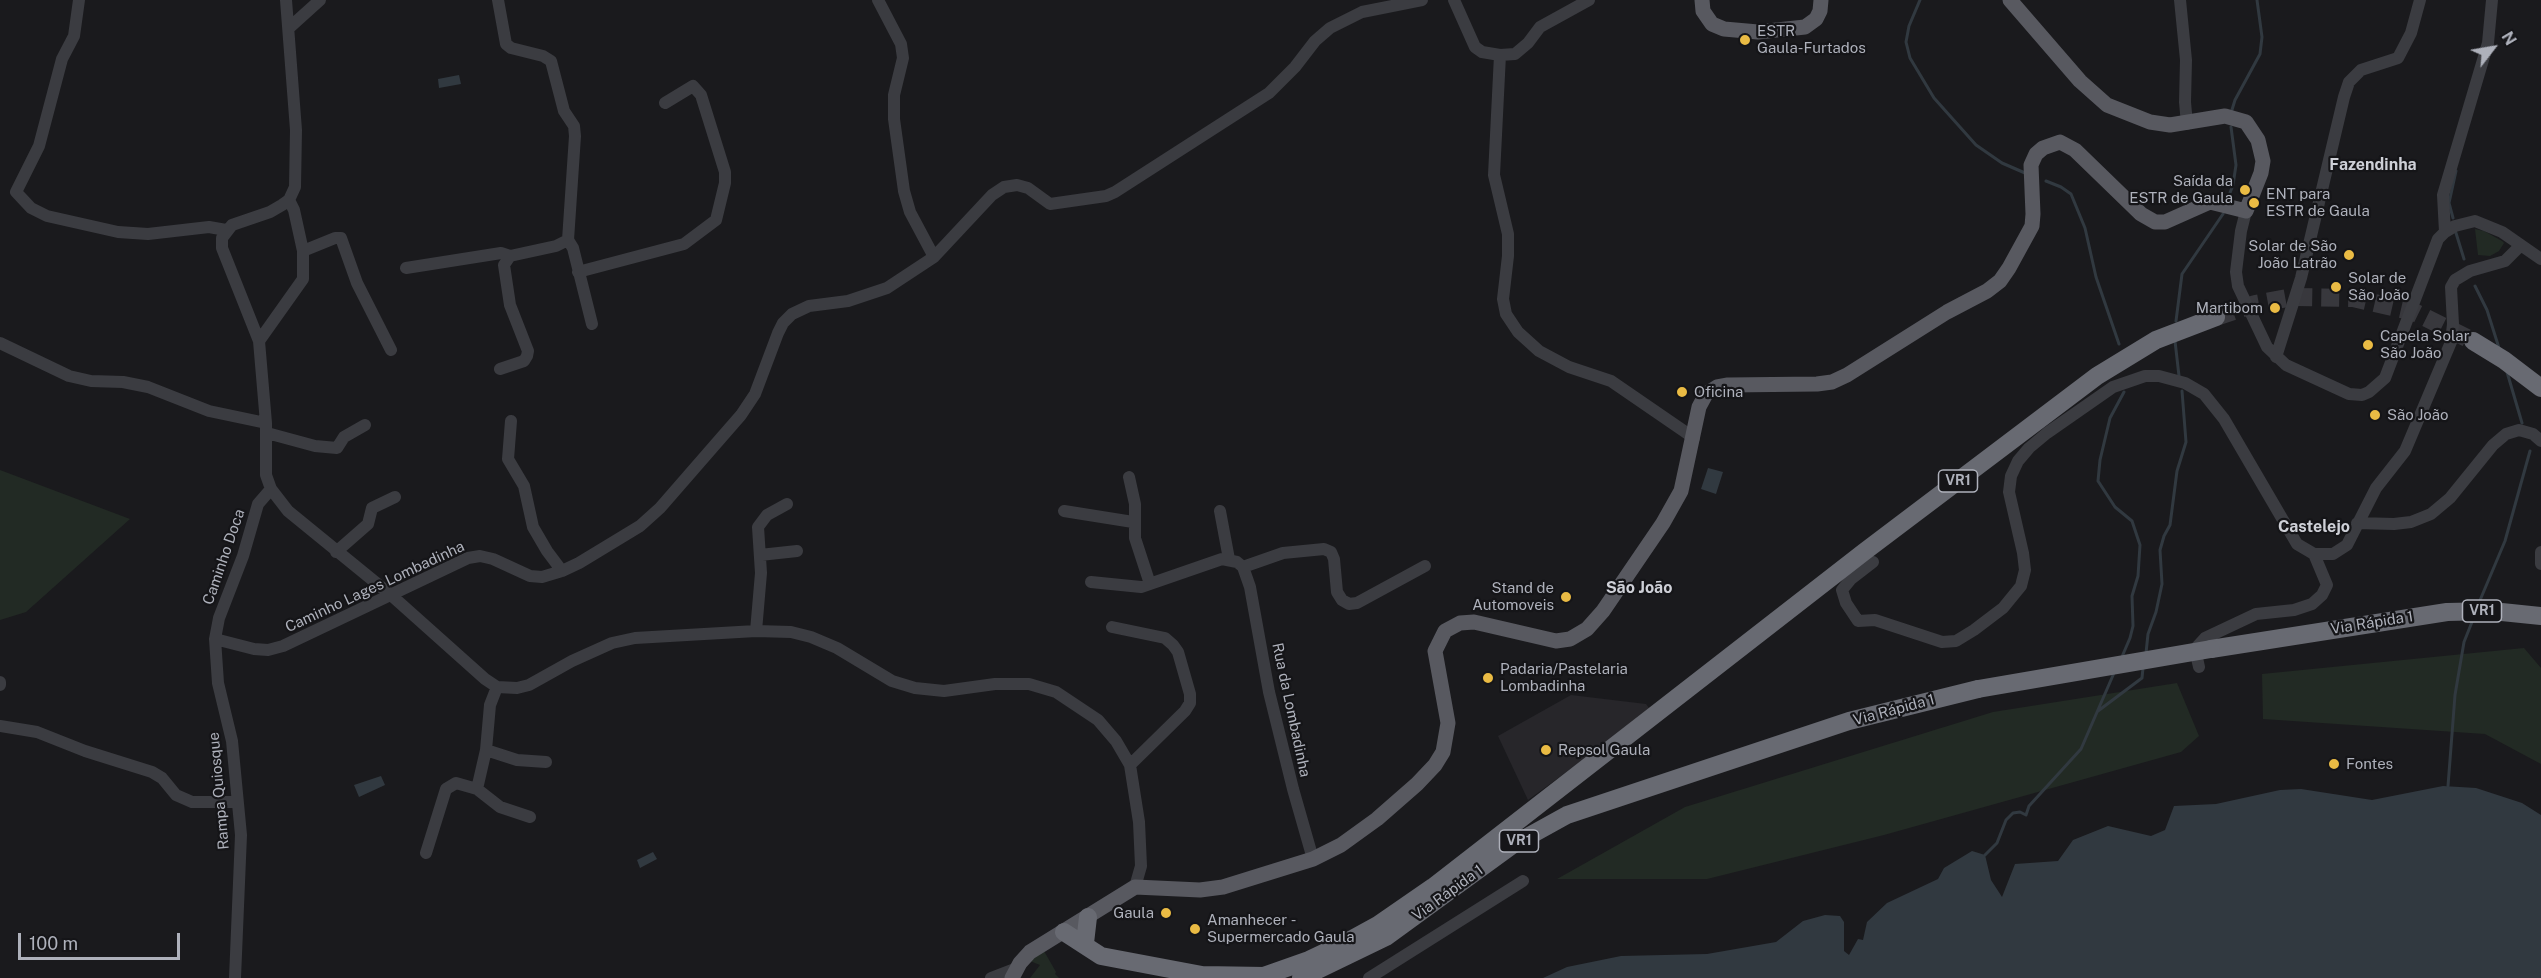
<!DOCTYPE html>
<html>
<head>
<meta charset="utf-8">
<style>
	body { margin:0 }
	#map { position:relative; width:2541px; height:978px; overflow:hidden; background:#1a1a1d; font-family:"Public Sans",sans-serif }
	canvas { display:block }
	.north { position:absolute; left:2463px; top:18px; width:60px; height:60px; -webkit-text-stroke:4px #151518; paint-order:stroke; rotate:59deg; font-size:16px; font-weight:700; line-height:24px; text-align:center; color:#aeb1bb }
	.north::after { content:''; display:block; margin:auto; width:21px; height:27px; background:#aeb1bb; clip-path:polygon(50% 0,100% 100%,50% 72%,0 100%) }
	.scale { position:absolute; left:18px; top:933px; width:162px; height:27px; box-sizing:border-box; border:3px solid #aeb1bb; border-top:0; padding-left:8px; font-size:18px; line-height:21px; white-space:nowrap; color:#aeb1bb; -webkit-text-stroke:4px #151518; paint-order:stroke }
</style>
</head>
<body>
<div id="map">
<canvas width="2541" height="978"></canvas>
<div class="north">N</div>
<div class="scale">100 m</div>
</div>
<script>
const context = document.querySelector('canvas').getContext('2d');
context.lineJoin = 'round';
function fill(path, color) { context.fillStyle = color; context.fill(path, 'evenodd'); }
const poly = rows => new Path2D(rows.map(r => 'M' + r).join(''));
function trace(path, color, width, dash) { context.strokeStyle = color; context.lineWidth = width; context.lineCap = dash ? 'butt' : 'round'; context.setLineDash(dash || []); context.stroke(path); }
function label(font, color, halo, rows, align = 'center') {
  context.font = font + ' "Public Sans",sans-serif'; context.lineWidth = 4.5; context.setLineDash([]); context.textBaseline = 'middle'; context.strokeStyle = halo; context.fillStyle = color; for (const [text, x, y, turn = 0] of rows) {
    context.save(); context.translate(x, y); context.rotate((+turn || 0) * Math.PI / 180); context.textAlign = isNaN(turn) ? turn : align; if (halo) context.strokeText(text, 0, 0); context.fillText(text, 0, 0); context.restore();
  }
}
fill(poly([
	[1571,695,1646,704,1649,708,1590,755,1528,800,1498,736]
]), '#27262a');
fill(poly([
	[2475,229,2484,231,2502,241,2504,243,2499,251,2490,256,2478,255],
	[0,470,130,519,26,612,0,620],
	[2524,648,2541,668,2541,764,2485,734,2263,719,2262,674],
	[2177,683,2199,736,2181,752,1884,835,1707,879,1557,879,1685,807,1993,712],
	[1044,951,1056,972,1055,974,1059,978,1030,978,1040,965,1030,961]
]), '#222a24');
fill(poly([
	[459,75,461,84,439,88,438,79],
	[1708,468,1723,472,1716,494,1701,489],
	[381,776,385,785,359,797,354,785],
	[2443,786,2476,788,2522,803,2541,815,2541,978,1543,978,1567,967,1621,956,1707,954,1776,942,1803,921,1825,915,1840,916,1844,922,1844,951,1849,955,1858,939,1863,940,1867,922,1887,903,1938,879,1944,868,1972,851,1985,855,1991,880,2002,897,2015,864,2058,861,2073,840,2108,826,2151,836,2165,830,2174,806,2216,804,2280,790,2301,789,2372,800],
	[653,852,657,859,640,868,637,860]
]), '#313940');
trace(poly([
	[1920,0,1909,26,1906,42,1910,58,1934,98,1976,145,2002,163,2025,173],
	[2231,113,2235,100,2260,54,2262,37,2257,0],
	[2046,181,2061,187,2071,194,2085,228,2096,277,2119,344],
	[2228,198,2233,185,2236,165,2231,127],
	[2453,218,2449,203,2456,171],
	[2456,233,2464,259],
	[2475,286,2487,310,2499,348],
	[2176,321,2182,274,2223,214],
	[2175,341,2179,376],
	[2507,372,2522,423],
	[2478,605,2505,541,2530,451],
	[2146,653,2148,634,2156,612,2162,584,2160,550,2164,536,2170,525,2177,471,2186,442,2182,391],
	[2121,659,2130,638,2133,626,2132,596,2138,576,2140,545,2132,521,2115,507,2098,481,2100,460,2110,418,2124,392],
	[2098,711,2142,678,2143,668],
	[2448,786,2455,695,2464,642,2474,617],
	[1985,855,1997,843,2006,820,2013,813,2020,812,2026,815,2029,806,2081,749,2114,673]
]), '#313940', 3);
trace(poly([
	[2216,317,2255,304,2293,297,2353,298,2414,312,2473,341]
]), '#38383d', 18, [18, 9]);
trace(poly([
	[79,0,74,36,62,59,39,146,16,192,31,208,47,216,118,232,148,234,209,227,226,230],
	[286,0,296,130,295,187,289,200,282,205,270,212,232,225,222,238,222,248,259,341,266,423,266,475,271,489,288,511,391,595,485,679,497,687,517,688,529,685,572,661,612,643,635,638,756,631,791,632,811,637,837,648,892,681,915,688,944,691,995,684,1029,684,1056,692,1098,720,1116,741,1130,765,1139,822,1141,866,1135,887],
	[498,0,506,44,511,48,543,56,551,61,564,111,574,126,575,136,568,240,556,246,510,256,504,265,510,305,528,351,527,356,524,361,500,369],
	[878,0,901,44,903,58,894,95,894,119,904,191,910,212,934,257],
	[1454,0,1475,47,1482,52,1500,55,1494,175,1508,234,1508,256,1503,299,1506,314,1518,332,1539,351,1569,367,1611,381,1694,438],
	[2180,0,2186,60,2185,102,2187,124],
	[289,28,320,0],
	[1500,55,1515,54,1528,43,1540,27,1589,0],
	[2246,211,2241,231,2236,272,2238,286,2267,347,2286,365,2349,394,2362,395,2369,392,2385,378,2438,239,2445,232,2455,226,2475,221,2502,232,2541,259],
	[2445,232,2443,195,2488,43,2492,0],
	[568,240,573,248,592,324],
	[303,251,335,238,341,238,357,283,391,350],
	[406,268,501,253,510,256],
	[578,272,684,244,716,220,725,183,725,172,701,95,693,86,665,103],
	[259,341,303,279,303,251,294,210,289,200],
	[0,343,69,376,91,381,123,382,148,387,209,411,266,423],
	[2276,357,2301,278,2344,97,2349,82,2361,70,2398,58,2411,33,2420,0],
	[511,421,508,459,524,486,533,527,547,551,562,571],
	[267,433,315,446,337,448,344,437,365,425],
	[1129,477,1135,504,1135,538,1150,584],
	[1064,511,1133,522],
	[1220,511,1229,559],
	[2357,523,2394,524,2411,522,2431,514,2450,498,2493,445,2506,434,2519,430,2533,434,2541,441],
	[336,552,368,524,372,508,395,497],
	[2541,552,2541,564],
	[760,555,797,551],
	[1873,562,1851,579,1842,590,1846,603,1858,621,1875,620,1942,642,1956,641,1974,630,2003,608,2021,586,2025,570,2023,553,2009,492,2011,476,2018,461,2029,448,2047,433,2113,387,2145,376,2159,376,2185,383,2204,394,2224,419,2297,544,2314,554,2333,554,2347,545,2376,488,2405,451,2451,342,2453,324,2451,287,2455,280,2470,271,2505,261,2521,245],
	[1243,567,1283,553,1324,549,1331,552,1334,559,1337,592,1342,600,1349,604,1357,603,1425,566],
	[1091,582,1141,587,1222,559,1237,562,1243,567,1250,587,1269,692,1293,789,1313,859],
	[1112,627,1165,638,1173,645,1178,652,1190,694,1190,703,1185,711,1130,765],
	[756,631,761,573,758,527,767,515,787,504],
	[215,639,254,649,268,650,283,646,468,558,480,556,493,559,530,576,542,577,562,571,579,563,640,526,660,508,707,454,741,415,755,394,778,333,783,323,792,314,809,306,848,301,887,288,934,257,992,195,1004,187,1017,185,1028,188,1050,204,1106,196,1115,192,1269,93,1295,67,1315,41,1330,28,1362,12,1422,0],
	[2199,667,2195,649,2205,638,2256,614,2294,610,2312,604,2322,595,2327,585,2314,554],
	[0,682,0,685],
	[497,687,490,705,486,750,477,789,500,807,530,817],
	[0,726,37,732,85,751,152,772,162,778,176,795,192,802,237,802],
	[486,750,517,760,546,762],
	[426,853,446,789,456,783,477,789],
	[235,978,241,835,232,741,218,683,215,639,219,618,243,556,258,504,271,489],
	[991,978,1017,968],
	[1369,978,1523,881]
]), '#3b3c41', 12);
trace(poly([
	[1702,0,1703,11,1712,24,1724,29,1758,32,1805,27,1816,19,1820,11,1821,0],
	[1012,978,1020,963,1030,952,1135,887,1200,890,1223,887,1313,859,1341,845,1377,819,1417,784,1435,765,1443,752,1448,723,1435,651,1445,631,1460,623,1474,622,1556,641,1570,639,1587,629,1603,611,1663,523,1681,491,1699,407,1706,394,1717,387,1728,385,1817,384,1832,382,1847,375,1947,312,1987,291,2000,281,2009,268,2032,226,2033,214,2031,165,2036,154,2043,148,2060,142,2075,150,2141,214,2155,222,2165,222,2210,202,2246,211,2261,173,2263,161,2258,140,2246,122,2225,116,2170,125,2150,122,2107,105,2080,81,2010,0]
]), '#585960', 15);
trace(poly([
	[2473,341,2504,360,2541,388],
	[2211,649,2447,612,2492,611,2541,616],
	[1064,932,1101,956,1202,975,1265,976],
	[1085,943,1088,917],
	[1258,978,1309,960,1347,942,1378,925,1433,887,1864,552,2097,376,2156,340,2216,317],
	[1301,978,1386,937,1511,846,1567,815,1849,721,1978,689]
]), '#686a72', 18);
trace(poly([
	[1978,689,2211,649]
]), '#686a72', 18);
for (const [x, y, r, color] of [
	[1745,40,6,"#eabb44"],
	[2245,190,6,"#eabb44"],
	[2254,203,6,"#eabb44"],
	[2349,255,6,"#eabb44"],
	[2336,287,6,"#eabb44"],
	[2275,308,6,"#eabb44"],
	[2368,345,6,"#eabb44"],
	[1682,392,6,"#eabb44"],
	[2375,415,6,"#eabb44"],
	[1566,597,6,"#eabb44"],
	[1488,678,6,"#eabb44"],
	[1546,750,6,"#eabb44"],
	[2334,764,6,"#eabb44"],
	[1166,913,6,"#eabb44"],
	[1195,929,6,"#eabb44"]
]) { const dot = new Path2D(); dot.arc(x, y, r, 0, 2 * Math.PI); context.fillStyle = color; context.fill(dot); trace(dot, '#151518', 2); }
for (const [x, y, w] of [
	[1958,481,39],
	[2482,611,39],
	[1519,841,39]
]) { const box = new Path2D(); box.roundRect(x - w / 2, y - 11, w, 22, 4.5); context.fillStyle = '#151518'; context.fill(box); trace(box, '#aeb1bb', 1.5); }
label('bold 14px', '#aeb1bb', null, [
	["VR1",1958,481],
	["VR1",2482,611],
	["VR1",1519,841]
]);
label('15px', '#aeb1bb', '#151518', [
	["ESTR",1757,31],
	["Gaula-Furtados",1757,48],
	["Saída da",2233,181,"right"],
	["ESTR de Gaula",2233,198,"right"],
	["ENT para",2266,194],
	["ESTR de Gaula",2266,211],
	["Solar de São",2337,246,"right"],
	["João Latrão",2337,263,"right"],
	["Solar de",2348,278],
	["São João",2348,295],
	["Martibom",2263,308,"right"],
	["Capela Solar",2380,336],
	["São João",2380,353],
	["Oficina",1694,392],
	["São João",2387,415],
	["Stand de",1554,588,"right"],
	["Automoveis",1554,605,"right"],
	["Padaria/Pastelaria",1500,669],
	["Lombadinha",1500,686],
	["Repsol Gaula",1558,750],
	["Fontes",2346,764],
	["Gaula",1154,913,"right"],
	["Amanhecer -",1207,920],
	["Supermercado Gaula",1207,937]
], 'left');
label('15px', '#aeb1bb', '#151518', [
	["Caminho Doca",224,557,-71],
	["Caminho Lages Lombadinha",375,587,-25],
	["Via Rápida 1",2372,623,-9],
	["Rua da Lombadinha",1291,710,78],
	["Via Rápida 1",1894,710,-15],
	["Rampa Quiosque",219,791,-95],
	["Via Rápida 1",1448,893,-36]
]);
label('bold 16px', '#ced0d7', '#151518', [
	["Fazendinha",2373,165],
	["Castelejo",2314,527],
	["São João",1639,588]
]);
</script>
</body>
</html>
